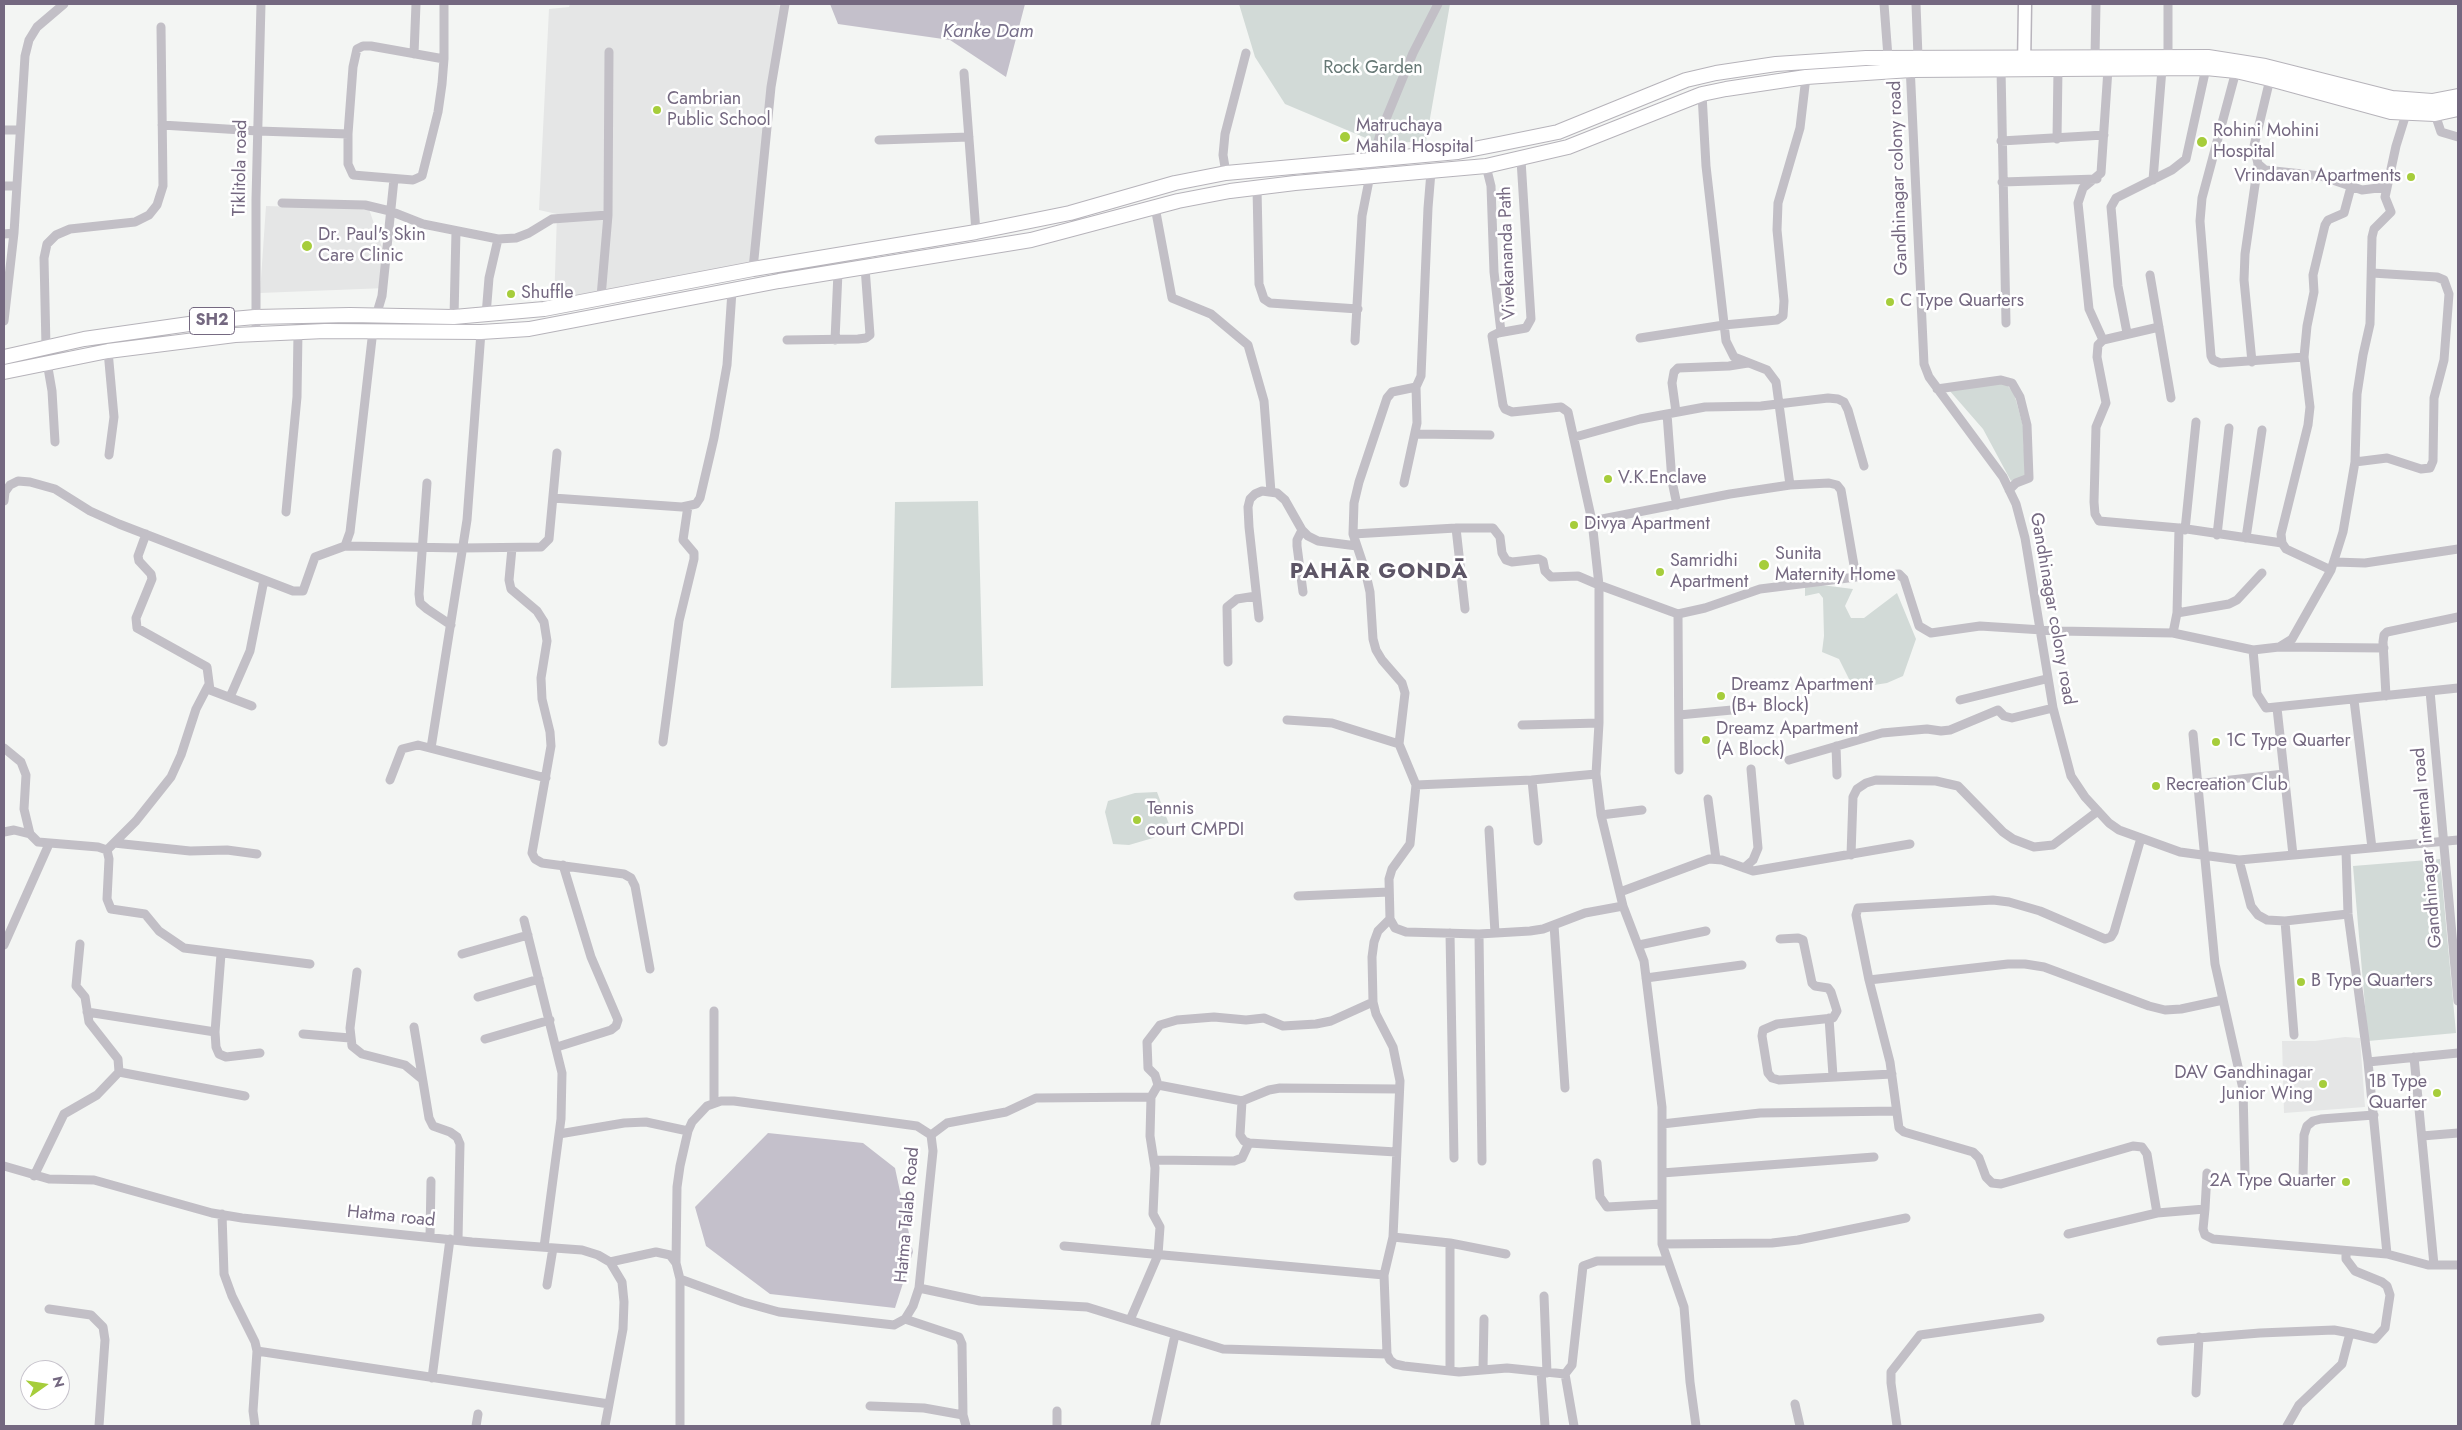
<!DOCTYPE html>
<html>
<head>
<meta charset="utf-8">
<style>
	body { margin:0 }
	#map { position:relative; width:2462px; height:1430px; overflow:hidden; background:#f3f5f3; font-family:Jost,sans-serif }
	canvas { display:block }
	.frame { position:absolute; inset:0; border:5px solid #746880; pointer-events:none }
	.north { position:absolute; left:20px; top:1360px; width:50px; height:50px; box-sizing:border-box; background:#fff; border:1px solid #c7c3cc; border-radius:50%; rotate:77deg; font-size:14px; font-weight:700; line-height:20px; text-align:center; color:#746880 }
	.north::after { content:''; display:block; margin:auto; width:18px; height:22px; background:#a6cd3b; clip-path:polygon(50% 0,100% 100%,50% 72%,0 100%) }
</style>
</head>
<body>
<div id="map">
<canvas width="2462" height="1430"></canvas>
<div class="frame"></div>
<div class="north">N</div>
</div>
<script>
const context = document.querySelector('canvas').getContext('2d');
context.lineJoin = 'round';
function fill(path, color) { context.fillStyle = color; context.fill(path, 'evenodd'); }
const poly = rows => new Path2D(rows.map(r => 'M' + r).join(''));
function trace(path, color, width, dash) { context.strokeStyle = color; context.lineWidth = width; context.lineCap = dash ? 'butt' : 'round'; context.setLineDash(dash || []); context.stroke(path); }
function label(font, color, halo, rows, align = 'center') {
  context.font = font + ' Jost,sans-serif'; context.lineWidth = 5; context.setLineDash([]); context.textBaseline = 'middle'; context.strokeStyle = halo; context.fillStyle = color; for (const [text, x, y, turn = 0] of rows) {
    context.save(); context.translate(x, y); context.rotate((+turn || 0) * Math.PI / 180); context.textAlign = isNaN(turn) ? turn : align; if (halo) context.strokeText(text, 0, 0); context.fillText(text, 0, 0); context.restore();
  }
}
fill(poly([
	[570,4,767,4,783,6,754,262,554,305,557,214,539,210,549,9,569,7],
	[266,206,369,209,388,265,386,288,260,293],
	[2345,1037,2360,1038,2365,1107,2284,1113,2282,1041,2315,1041]
]), '#e5e6e6');
fill(poly([
	[1239,4,1450,4,1426,141,1380,144,1285,104,1255,57],
	[2004,382,2014,393,2023,426,2025,476,2011,481,1983,429,1949,390],
	[978,501,983,686,891,688,895,502],
	[1805,583,1853,589,1845,606,1851,618,1864,618,1897,593,1916,639,1903,676,1887,683,1861,687,1849,679,1839,659,1822,652,1824,636,1823,598,1819,593,1805,596],
	[1157,792,1170,827,1153,838,1129,845,1113,844,1105,812,1108,801,1135,793],
	[2440,859,2456,1033,2368,1041,2353,866]
]), '#d2dad7');
fill(poly([
	[830,4,1025,4,1006,77,950,40,838,24],
	[768,1133,863,1143,895,1168,913,1252,895,1308,770,1294,706,1246,695,1207]
]), '#c4c0cb');
const secondary = poly([
	[2024,67,2025,4]
]);
const primary = poly([
	[4,357,84,339,210,321,255,317,350,315,454,317,544,309,753,269,976,232,1070,213,1175,183,1226,173,1458,152,1499,144,1558,132,1686,80,1716,73,1776,64,1866,58,2208,57,2265,66,2392,98,2432,101,2458,96],
	[4,372,108,351,235,335,325,331,481,332,529,329,779,281,1031,240,1178,201,1230,191,1295,183,1486,166,1568,147,1702,94,1726,89,1806,77,1911,70,2206,68,2236,71,2270,79,2391,112,2435,114,2458,109]
]);
trace(secondary, '#b8b4bc', 15);
trace(primary, '#b6b3ba', 16);
trace(poly([
	[444,4,444,59,442,84,438,112,422,176,413,180,353,175,348,164,348,134,353,67,357,49,363,46,371,46,444,59],
	[1884,4,1888,57],
	[1916,4,1918,57],
	[2168,4,2168,57],
	[414,54,416,4],
	[2095,57,2096,4],
	[1910,65,1924,364,1929,377,2003,477,2016,504,2025,538,2053,708,2071,776,2085,797,2109,823,2119,830,2180,852,2239,860,2458,840],
	[2001,69,2006,323],
	[2236,71,2202,198,2200,221,2211,356,2213,360,2220,363,2304,357],
	[964,73,976,232],
	[2270,79,2254,146,2258,164,2265,170,2321,176,2362,190,2386,187],
	[2434,111,2441,132,2458,137],
	[162,125,258,131,348,134],
	[4,130,20,130],
	[2057,139,2058,69],
	[879,140,969,137],
	[2001,141,2104,135],
	[1521,160,1531,319,1526,328,1498,333,1492,336,1503,405,1505,409,1512,412,1561,407,1568,412,1592,521,1599,585,1678,614,1705,608,1760,589,1856,577,1841,490,1837,485,1829,483,1790,485],
	[1486,166,1491,186,1494,272,1501,332],
	[1226,173,1223,155,1225,134,1246,53],
	[2153,180,2162,69],
	[2002,182,2097,179],
	[4,186,17,186],
	[1257,188,1259,284,1264,299,1270,303,1358,309],
	[282,203,365,205,390,211,423,224,498,239,516,238,529,233,552,219,608,215],
	[1155,207,1172,298,1211,314,1248,345,1264,401,1271,492],
	[4,234,14,233],
	[753,269,771,87,785,4],
	[2150,275,2171,398],
	[601,297,608,215,609,52],
	[486,315,489,278,498,239],
	[376,316,382,296,394,179],
	[454,317,456,231],
	[4,321,14,233,25,56,29,40,37,27,64,4],
	[2159,327,2103,340,2098,345,2097,357,2106,403,2096,427,2094,502,2095,514,2099,521,2179,528,2177,613,2173,633],
	[2127,333,2118,286,2111,207,2116,198,2172,170,2186,159,2206,68],
	[256,334,256,199,261,4],
	[1640,338,1724,325,1777,320,1783,316,1784,301,1777,230,1778,203,1800,128,1806,77],
	[787,340,858,339,866,338,870,335,865,267],
	[835,340,838,272],
	[2103,340,2089,309,2078,203,2083,188,2101,173,2108,69],
	[1355,341,1362,216,1373,160,1381,131,1413,53,1438,4],
	[46,347,44,258,47,244,56,235,70,229,135,222,149,215,157,205,163,186,161,27],
	[108,351,114,417,109,455],
	[47,362,52,391,55,442],
	[2252,362,2244,280,2245,254,2258,164],
	[1937,389,2001,380,2012,383,2020,397,2027,425,2029,478,2016,483,2009,490],
	[1676,412,1672,383,1674,372,1678,368,1729,366,1748,363],
	[1667,414,1672,481,1677,505],
	[1415,434,1490,435],
	[1575,437,1640,419,1705,407,1761,406,1828,398,1838,399,1844,402,1848,410,1864,466],
	[2355,462,2387,458,2421,469,2430,468,2433,461,2434,398,2444,360,2449,294,2444,280,2437,277,2372,273],
	[427,483,419,594,420,603,427,609,451,625],
	[1404,483,1417,423,1416,387],
	[553,498,682,507,696,504,700,498,714,438,727,365,732,291],
	[4,501,5,492,10,485,18,481,30,482,55,489,90,511,119,524,293,591,303,591,315,557,345,546,350,532,373,330],
	[286,512,297,397,298,332],
	[1592,521,1730,494,1790,485,1776,382,1767,370,1734,357,1726,341,1706,166,1702,94],
	[1456,528,1465,609],
	[2180,528,2282,543],
	[1302,530,1297,540,1297,546,1303,592],
	[2185,530,2196,422],
	[146,534,138,556,139,561,151,574,152,579,136,618,137,628,207,667,210,690,252,706],
	[1353,534,1456,528,1493,528,1500,537,1502,553,1506,560,1512,562,1539,559,1543,561,1545,571,1551,577,1578,576,1599,585,1599,723,1596,774,1601,815,1623,906,1644,961,1662,1107,1662,1244,1684,1307,1690,1382,1696,1426],
	[2217,535,2229,428],
	[2246,538,2262,430],
	[345,546,462,548,541,547,549,539,557,453],
	[512,548,509,580,511,589,537,611,544,622,547,641,541,678,542,699,550,732,551,746,532,853,535,859,542,863,624,874,631,878,635,886,650,969],
	[2335,562,2365,563,2458,549],
	[2331,570,2286,549,2282,543,2281,534,2308,425,2310,407,2304,357,2307,326,2314,292,2313,275,2325,225,2328,220,2344,213,2351,187],
	[1856,577,1899,574,1904,579,1919,626,1931,633,1980,626,2058,631,2173,633,2253,650,2279,647,2292,639,2331,570,2343,532,2355,462,2357,394,2363,355,2370,324,2372,237,2374,229,2391,212,2385,197,2396,146,2406,114],
	[2177,613,2229,604,2237,600,2262,573],
	[1678,614,1679,770],
	[1259,618,1249,527,1248,507,1250,499,1255,494,1262,491,1277,493,1285,500,1302,530,1308,536,1318,541,1357,546],
	[2279,647,2384,648],
	[2253,650,2257,694,2266,708,2458,688],
	[1228,662,1227,607,1237,599,1256,596],
	[2430,691,2458,1001],
	[2386,696,2383,642,2384,635,2387,632,2458,617],
	[230,697,250,651,264,580],
	[1960,700,2046,679],
	[2354,700,2372,848],
	[2277,708,2293,855],
	[1679,715,1732,710],
	[1287,720,1332,723,1399,744,1416,785,1410,844,1392,869,1389,879,1390,919,1395,928,1406,932,1479,934,1530,931,1543,929,1585,913,1623,906],
	[1522,725,1599,723],
	[2193,734,2215,964,2243,1089,2245,1174],
	[663,742,679,621,694,559,694,553,683,540,688,506],
	[1399,744,1405,693,1402,683,1382,660,1376,650,1373,639,1370,592,1365,570,1353,534,1354,503,1359,482,1387,398,1392,392,1416,387,1421,376,1428,208,1431,172],
	[1836,746,1837,775],
	[4,748,21,762,26,775,24,809,30,834,38,842,98,847,107,850,109,859,107,899,111,909,145,914,159,931,184,948,310,964],
	[431,748,467,520,481,332],
	[1789,760,1882,733,1927,729,1941,731,1950,730,1998,710,2004,716,2012,718,2053,708],
	[390,780,402,749,418,745,546,778],
	[1532,780,1538,841],
	[2196,784,2284,774],
	[1416,785,1532,780,1596,774],
	[1708,799,1716,859],
	[1601,815,1642,810],
	[1489,830,1495,933],
	[4,832,14,830,30,834],
	[2141,838,2114,932,2111,937,2105,939,2040,911,2009,902,1993,900,1858,908,1856,915,1869,980,1890,1062,1899,1128,1904,1132,1973,1152,1979,1158,1986,1177,1992,1183,2001,1184,2133,1146,2142,1147,2147,1154,2157,1213,2205,1209,2203,1229,2205,1235,2213,1239,2387,1254,2368,1062,2348,914,2346,851],
	[114,843,190,851,227,850,257,854],
	[107,850,136,821,171,777,181,755,196,709,208,686],
	[1851,855,1853,797,1857,789,1866,783,1876,780,1936,781,1958,786,2003,832,2013,839,2034,847,2053,845,2098,811],
	[2239,860,2251,906,2258,915,2267,920,2285,921],
	[1744,868,1753,860,1758,848,1751,769],
	[1620,892,1709,859,1722,860,1753,871,1910,844],
	[1298,896,1389,892],
	[1390,919,1378,931,1374,942,1372,957,1373,1002,1376,1014,1393,1047,1400,1081,1393,1237,1384,1275,1387,1354,1390,1360,1395,1364,1404,1366,1459,1372,1507,1368,1565,1374,1572,1365,1583,1266,1597,1261,1666,1261],
	[524,920,562,1073,561,1119,544,1247],
	[1554,925,1565,1088],
	[1450,933,1454,1158],
	[1479,934,1482,1161],
	[1780,939,1798,938,1803,940,1812,983,1815,986,1828,988,1831,992,1837,1011,1833,1018,1777,1024,1763,1030,1762,1036,1768,1073,1772,1078,1779,1080,1892,1074],
	[4,945,49,844],
	[1639,945,1706,931],
	[462,954,528,935],
	[357,972,350,1028,352,1046,362,1054,405,1065,422,1079],
	[1646,978,1742,965],
	[1869,980,2008,964,2025,964,2044,967,2149,1006,2165,1010,2181,1009,2223,1000],
	[478,997,539,979],
	[87,1012,215,1032,221,954],
	[1829,1018,1833,1076],
	[414,1027,429,1118,433,1126,450,1132,457,1137,460,1144,458,1240],
	[215,1032,216,1047,219,1054,226,1057,260,1053],
	[303,1034,350,1038],
	[2294,1035,2285,921,2348,914],
	[485,1039,550,1020],
	[557,1047,611,1030,616,1026,618,1020,591,957,563,865],
	[2414,1057,2434,1265],
	[2368,1062,2458,1053],
	[119,1072,245,1096],
	[1158,1085,1242,1101,1269,1090,1280,1088,1399,1089],
	[1242,1101,1240,1135,1244,1141,1249,1143,1396,1152],
	[714,1103,714,1011],
	[1662,1124,1760,1113,1896,1111],
	[559,1134,624,1123,646,1122,688,1131],
	[931,1135,947,1123,1006,1112,1036,1098,1151,1097,1158,1085,1155,1075,1148,1068,1147,1042,1160,1025,1177,1020,1214,1017,1246,1020,1264,1018,1283,1026,1316,1024,1331,1021,1373,1002],
	[2422,1136,2458,1133],
	[1154,1160,1234,1161,1242,1158,1249,1143],
	[1597,1163,1600,1197,1607,1207,1662,1204],
	[4,1166,49,1179,94,1180,212,1213,242,1218,472,1242,582,1250,598,1255,610,1262,622,1282,624,1302,623,1329,605,1426],
	[1662,1173,1874,1157],
	[34,1176,64,1114,97,1095,119,1072,118,1059,89,1022,85,997,76,986,80,944],
	[2303,1178,2304,1135,2307,1126,2313,1121,2321,1119,2374,1115],
	[2205,1209,2207,1173],
	[222,1214,224,1274,232,1296,255,1342,257,1351,253,1411,255,1426],
	[2068,1234,2157,1213],
	[430,1237,431,1181],
	[1393,1237,1450,1243,1506,1254],
	[1450,1243,1450,1371],
	[1662,1244,1772,1243,1798,1240,1906,1218],
	[1064,1246,1384,1275],
	[2387,1254,2428,1265,2458,1265],
	[610,1262,656,1252,670,1255,676,1263,680,1279,743,1302,779,1312,894,1325,905,1319,913,1306,919,1288,933,1151,931,1135,917,1126,734,1101,721,1101,707,1106,692,1122,688,1131,680,1166,677,1187,676,1263],
	[680,1279,680,1426],
	[547,1285,553,1248],
	[919,1288,980,1301,1087,1307,1223,1349,1387,1354],
	[1544,1296,1547,1373],
	[49,1309,91,1315,103,1327,105,1340,99,1426],
	[905,1319,959,1337,962,1344,963,1415,966,1426],
	[1130,1320,1158,1255,1160,1227,1153,1214,1155,1168,1150,1136,1151,1097],
	[2161,1341,2260,1333,2334,1330,2350,1333],
	[257,1351,609,1404],
	[1483,1369,1484,1319],
	[1541,1372,1545,1426],
	[1565,1374,1574,1426],
	[432,1378,450,1239],
	[2196,1393,2199,1337],
	[1795,1404,1800,1426],
	[870,1406,924,1408,963,1415],
	[476,1426,478,1414],
	[1057,1426,1057,1411],
	[1155,1426,1175,1335],
	[1897,1426,1891,1383,1891,1372,1920,1335,2040,1318],
	[2287,1426,2299,1405,2342,1364,2350,1333,2375,1339,2385,1328,2390,1295,2387,1286,2382,1282,2355,1271,2346,1259,2346,1251]
]), '#c2bfc6', 9);
trace(secondary, '#fff', 12);
trace(primary, '#fff', 14);
for (const [x, y, r, color] of [
	[657,110,5,"#a6cd3b"],
	[1345,137,6,"#a6cd3b"],
	[2202,142,6,"#a6cd3b"],
	[2411,177,5,"#a6cd3b"],
	[307,246,6,"#a6cd3b"],
	[511,294,5,"#a6cd3b"],
	[1890,302,5,"#a6cd3b"],
	[1608,479,5,"#a6cd3b"],
	[1574,525,5,"#a6cd3b"],
	[1764,565,6,"#a6cd3b"],
	[1660,572,5,"#a6cd3b"],
	[1721,696,5,"#a6cd3b"],
	[1706,740,5,"#a6cd3b"],
	[2216,742,5,"#a6cd3b"],
	[2156,786,5,"#a6cd3b"],
	[1137,820,5,"#a6cd3b"],
	[2301,982,5,"#a6cd3b"],
	[2323,1084,5,"#a6cd3b"],
	[2437,1093,5,"#a6cd3b"],
	[2346,1182,5,"#a6cd3b"]
]) { const dot = new Path2D(); dot.arc(x, y, r, 0, 2 * Math.PI); context.fillStyle = color; context.fill(dot); trace(dot, '#fff', 2); }
for (const [x, y, w] of [
	[212,321,45]
]) { const box = new Path2D(); box.roundRect(x - w / 2, y - 13.5, w, 27, 4); context.fillStyle = '#fff'; context.fill(box); trace(box, '#746880', 1); }
label('bold 16px', '#746880', null, [
	["SH2",212,321]
]);
label('18px', '#667875', '#fff', [
	["Rock Garden",1373,69]
]);
label('18px', '#746880', '#fff', [
	["Cambrian",667,100],
	["Public School",667,121],
	["Matruchaya",1356,127],
	["Mahila Hospital",1356,148],
	["Rohini Mohini",2213,132],
	["Hospital",2213,153],
	["Vrindavan Apartments",2401,177,"right"],
	["Dr. Paul's Skin",318,236],
	["Care Clinic",318,257],
	["Shuffle",521,294],
	["C Type Quarters",1900,302],
	["V.K.Enclave",1618,479],
	["Divya Apartment",1584,525],
	["Sunita",1775,555],
	["Maternity Home",1775,576],
	["Samridhi",1670,562],
	["Apartment",1670,583],
	["Dreamz Apartment",1731,686],
	["(B+ Block)",1731,707],
	["Dreamz Apartment",1716,730],
	["(A Block)",1716,751],
	["1C Type Quarter",2226,742],
	["Recreation Club",2166,786],
	["Tennis",1147,810],
	["court CMPDI",1147,831],
	["B Type Quarters",2311,982],
	["DAV Gandhinagar",2313,1074,"right"],
	["Junior Wing",2313,1095,"right"],
	["1B Type",2427,1083,"right"],
	["Quarter",2427,1104,"right"],
	["2A Type Quarter",2336,1182,"right"]
], 'left');
label('18px', '#746880', '#fff', [
	["Tiklitola road",241,168,-89],
	["Gandhinagar colony road",1899,178,-92],
	["Vivekananda Path",1508,253,-92],
	["Gandhinagar colony road",2052,609,80],
	["Gandhinagar internal road",2428,848,-95],
	["Hatma Talab Road",908,1215,-85],
	["Hatma road",391,1217,6]
]);
label('italic 19px', '#776f8a', '#fff', [
	["Kanke Dam",988,32]
]);
context.letterSpacing = '1px';
label('bold 22px', '#5d5566', '#fff', [
	["PAHĀR GONDĀ",1379,573]
]);
context.letterSpacing = '0px';
</script>
</body>
</html>
